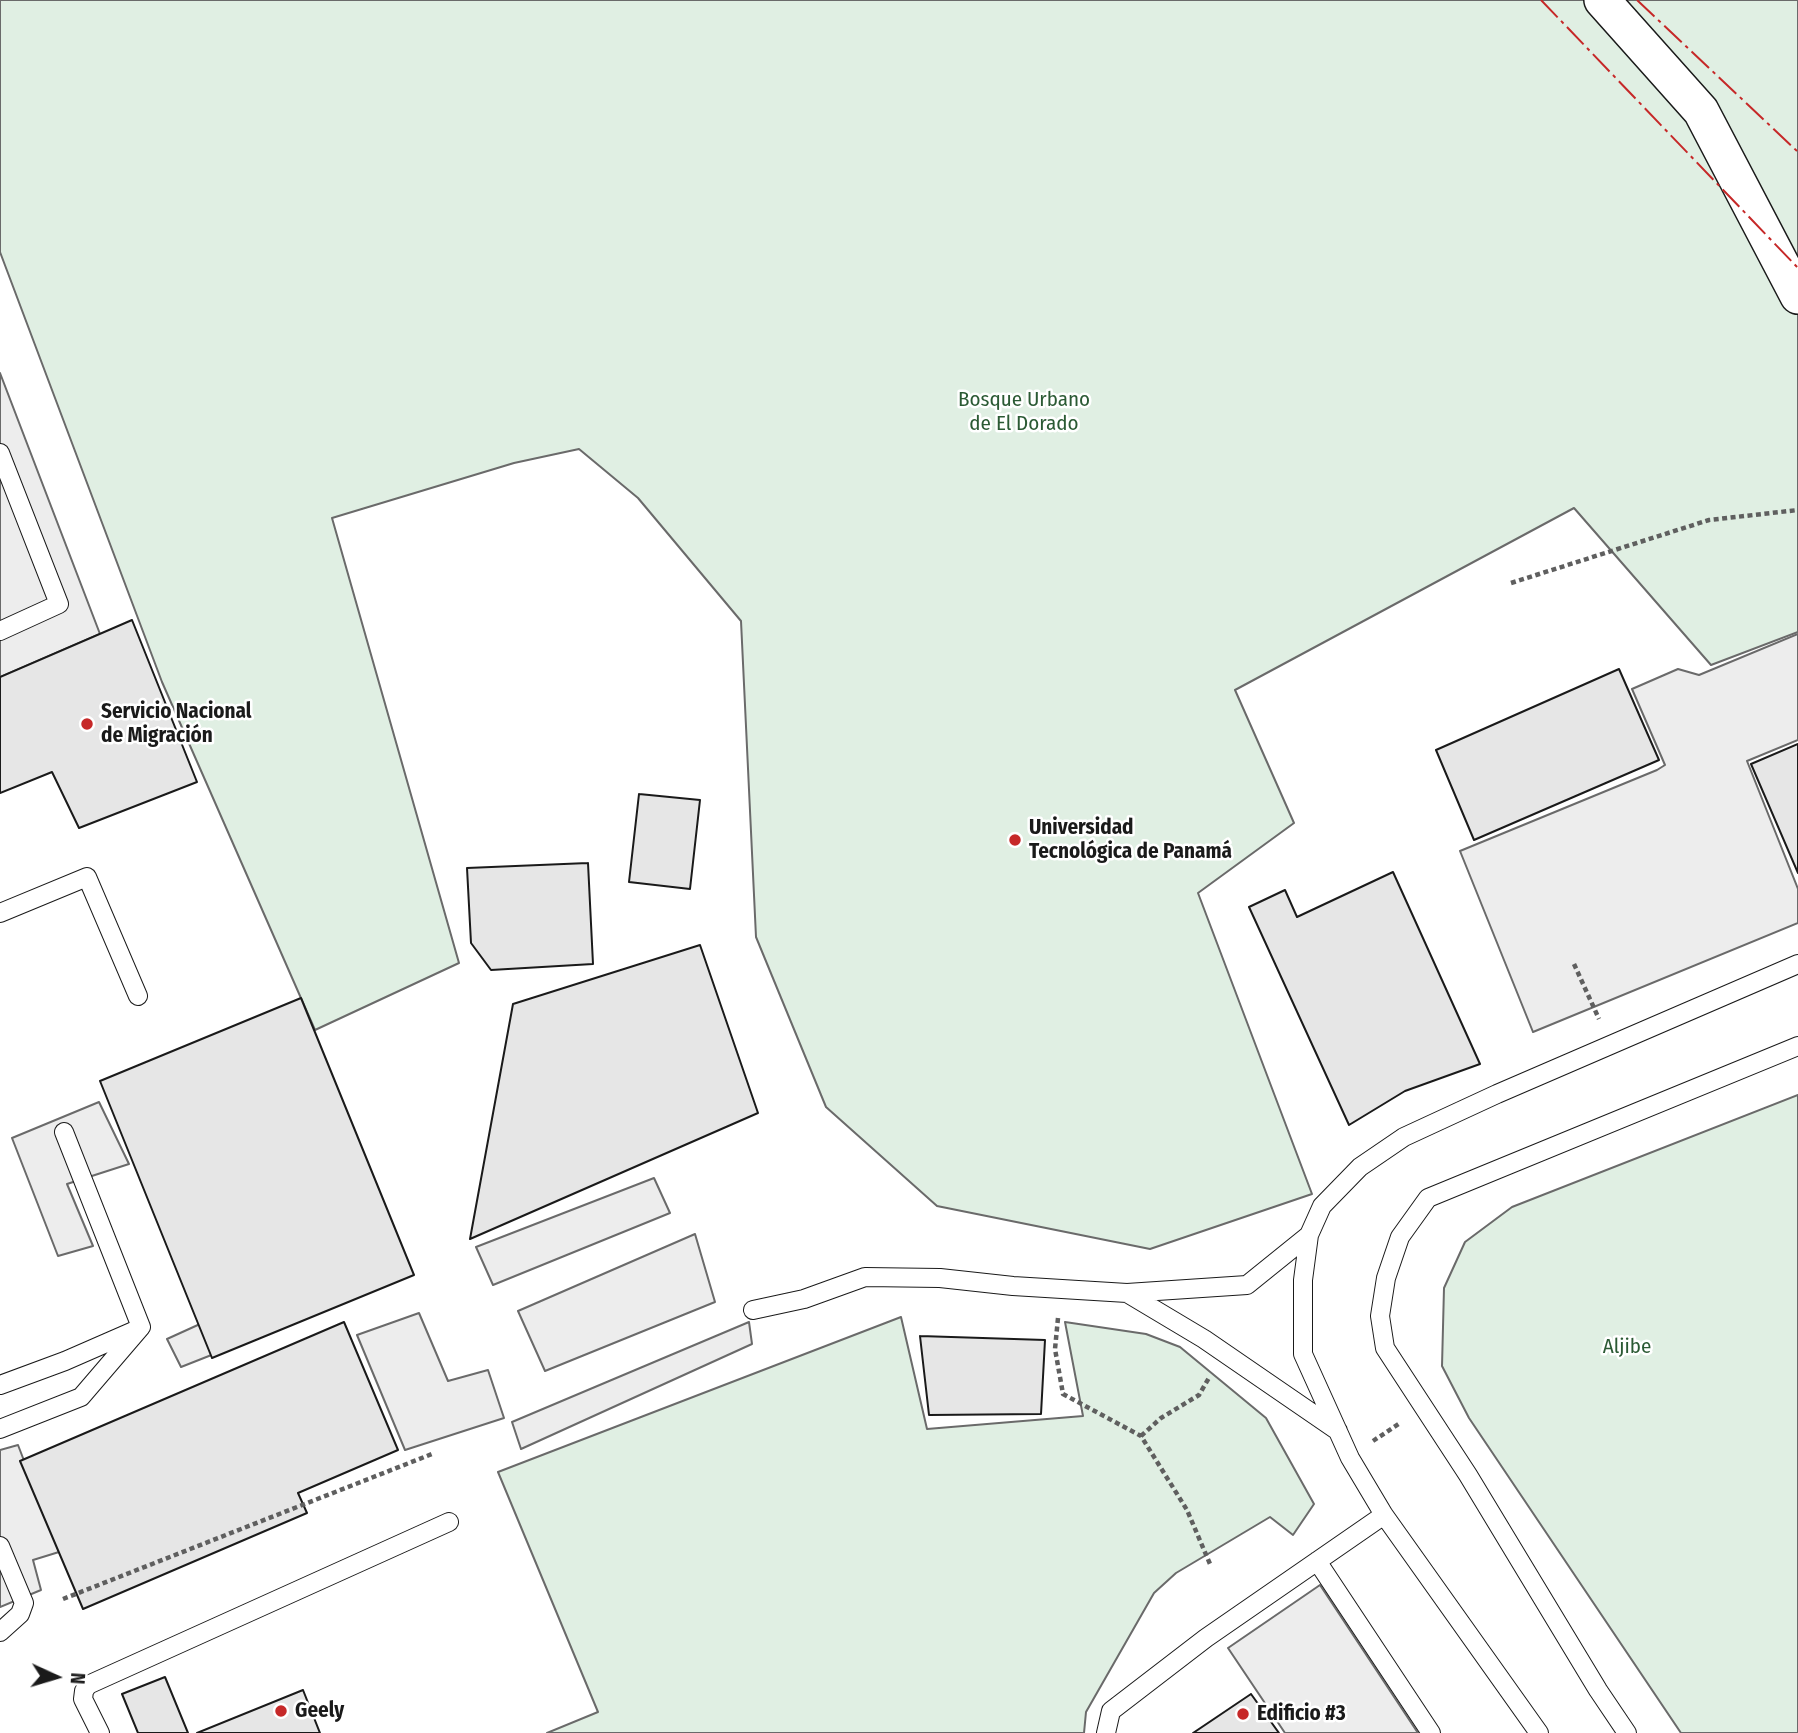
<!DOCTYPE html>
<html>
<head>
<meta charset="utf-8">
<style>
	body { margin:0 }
	#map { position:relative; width:1798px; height:1733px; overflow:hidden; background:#fff; font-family:"Fira Sans Condensed",sans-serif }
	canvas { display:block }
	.north { position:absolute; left:21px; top:1642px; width:70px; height:70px; -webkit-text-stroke:5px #fff; paint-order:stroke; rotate:94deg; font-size:19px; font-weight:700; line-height:28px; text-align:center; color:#1a1a1a }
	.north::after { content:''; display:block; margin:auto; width:24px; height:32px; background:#1a1a1a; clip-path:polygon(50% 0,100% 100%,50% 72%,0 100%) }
</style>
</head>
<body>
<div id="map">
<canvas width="1798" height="1733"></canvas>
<div class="north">N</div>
</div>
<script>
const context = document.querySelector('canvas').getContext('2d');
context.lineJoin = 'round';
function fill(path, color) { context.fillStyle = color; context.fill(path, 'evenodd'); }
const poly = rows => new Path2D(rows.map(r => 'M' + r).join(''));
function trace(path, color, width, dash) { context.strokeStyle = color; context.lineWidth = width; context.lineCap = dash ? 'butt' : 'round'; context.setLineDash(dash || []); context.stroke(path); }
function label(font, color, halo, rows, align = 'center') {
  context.font = font + ' "Fira Sans Condensed",sans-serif'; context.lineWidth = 5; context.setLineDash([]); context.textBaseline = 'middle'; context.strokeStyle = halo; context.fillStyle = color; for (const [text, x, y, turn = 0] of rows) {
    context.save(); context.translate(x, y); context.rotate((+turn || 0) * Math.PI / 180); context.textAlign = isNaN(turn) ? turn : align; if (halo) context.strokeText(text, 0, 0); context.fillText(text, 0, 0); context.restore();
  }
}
const green = poly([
	[0,0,1798,0,1798,632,1711,665,1574,508,1235,690,1294,823,1198,893,1312,1194,1150,1249,937,1206,826,1107,756,937,741,621,638,498,579,449,514,463,332,518,459,963,315,1030,162,682,0,252,0,0],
	[1798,1095,1798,1733,1681,1733,1469,1418,1442,1366,1444,1288,1465,1242,1512,1207,1798,1095],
	[901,1317,927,1429,1083,1416,1065,1322,1146,1334,1180,1347,1266,1418,1314,1504,1293,1535,1270,1517,1176,1573,1154,1593,1086,1712,1084,1733,547,1733,598,1712,498,1472,901,1317]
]);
fill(green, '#e0efe3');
trace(green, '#6a6a6a', 2);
const parking = poly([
	[0,373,100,634,0,677,0,373],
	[1798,634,1798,740,1747,761,1798,889,1798,923,1533,1032,1460,851,1657,770,1665,765,1632,689,1678,669,1699,675,1798,634],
	[99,1102,129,1164,67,1184,93,1246,58,1256,12,1138,99,1102],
	[654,1178,670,1213,493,1285,476,1247,654,1178],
	[695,1234,715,1302,545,1371,518,1311,695,1234],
	[419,1313,448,1381,488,1370,504,1418,405,1450,357,1335,419,1313],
	[749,1322,752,1344,521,1449,512,1422,749,1322],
	[200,1324,214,1354,181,1367,167,1339,200,1324],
	[18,1445,59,1552,33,1560,41,1590,0,1607,0,1450,18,1445],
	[1320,1585,1418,1733,1285,1733,1228,1648,1320,1585]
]);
fill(parking, '#ededed');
trace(parking, '#6a6a6a', 2);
const building = poly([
	[132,620,197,782,79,828,52,772,0,793,0,677,132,620],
	[1619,669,1659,760,1474,840,1436,750,1619,669],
	[1798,744,1798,873,1751,764,1798,744],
	[639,794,700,800,690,889,629,882,639,794],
	[588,863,593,964,491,970,471,943,467,868,588,863],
	[1393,872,1480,1064,1405,1091,1349,1125,1249,907,1285,890,1297,917,1393,872],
	[700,945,758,1113,470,1239,513,1004,700,945],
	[301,998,414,1275,212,1358,100,1081,301,998],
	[344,1322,398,1450,298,1493,307,1513,83,1609,20,1461,344,1322],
	[920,1336,1045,1340,1041,1414,929,1415,920,1336],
	[165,1677,188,1733,138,1733,122,1694,165,1677],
	[303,1690,320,1733,197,1733,303,1690],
	[1251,1694,1279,1733,1193,1733,1251,1694]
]);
fill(building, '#e6e6e6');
trace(building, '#1a1a1a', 2);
const lane = poly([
	[0,453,59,604,0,631],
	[0,913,87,877,138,996],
	[64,1132,141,1327],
	[1127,1293,1204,1339,1338,1431],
	[753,1310,804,1299,865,1277,940,1278,1013,1286,1127,1293,1247,1285,1309,1235],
	[0,1385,65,1361,136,1330],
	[0,1429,81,1397,141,1327],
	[0,1546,24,1603,20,1614,0,1632],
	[1317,1561,1431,1733],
	[100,1733,83,1699,84,1691,88,1685,449,1522],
	[1106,1733,1111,1711,1206,1638,1384,1515],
	[1539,1733,1384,1515,1350,1458,1303,1354,1303,1280,1309,1235,1322,1206,1360,1167,1404,1137,1497,1094,1798,964],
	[1627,1733,1598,1690,1468,1475,1385,1348,1380,1316,1386,1278,1400,1237,1428,1198,1798,1046]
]);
const street = poly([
	[1602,0,1701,111,1798,296]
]);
trace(lane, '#1a1a1a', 20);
trace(street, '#1a1a1a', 38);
trace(poly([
	[1511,583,1709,520,1798,510],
	[1574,964,1599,1019],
	[1058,1318,1055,1349,1063,1394,1141,1436,1187,1510,1210,1564],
	[1141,1436,1161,1418,1199,1395,1210,1376],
	[1373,1441,1400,1423],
	[63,1599,432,1454]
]), '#5f5f5f', 4.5, [5, 3.5]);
trace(lane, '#fff', 18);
trace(street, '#fff', 35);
trace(poly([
	[1541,0,1798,268],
	[1637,0,1798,152]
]), '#c62828', 2, [24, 5, 3.5, 5]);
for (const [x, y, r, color] of [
	[87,724,7,"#c62828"],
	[1015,840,7,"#c62828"],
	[281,1711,7,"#c62828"],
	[1243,1714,7,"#c62828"]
]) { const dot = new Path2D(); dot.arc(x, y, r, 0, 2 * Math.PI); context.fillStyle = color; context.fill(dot); trace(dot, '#fff', 2.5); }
label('21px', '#2b5a34', '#fff', [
	["Bosque Urbano",1024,400],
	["de El Dorado",1024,424],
	["Aljibe",1627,1347]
]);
label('bold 21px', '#1a1a1a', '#fff', [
	["Servicio Nacional",101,712],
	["de Migración",101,736],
	["Universidad",1029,828],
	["Tecnológica de Panamá",1029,852],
	["Geely",295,1711],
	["Edificio #3",1257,1714]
], 'left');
</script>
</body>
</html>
